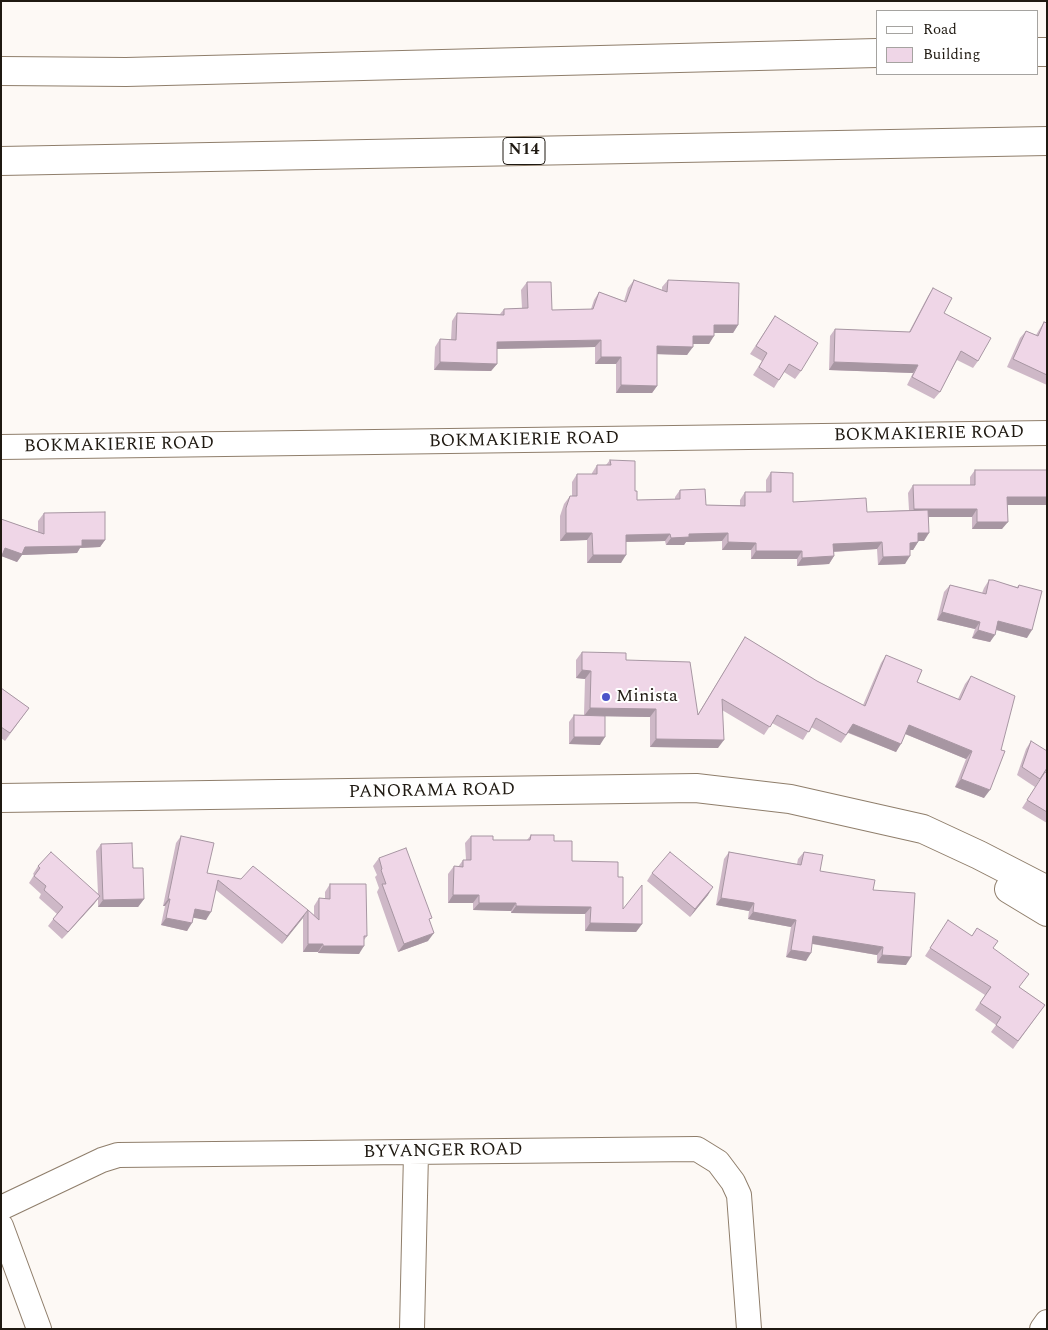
<!DOCTYPE html>
<html>
<head>
<meta charset="utf-8">
<style>
	body { margin:0 }
	#map { position:relative; width:1048px; height:1330px; overflow:hidden; background:#fdf9f5; font-family:Spectral,serif }
	canvas { display:block }
	.frame { position:absolute; inset:0; border:2px solid #1f1911; pointer-events:none }
	.legend { position:absolute; left:876px; top:10px; width:162px; height:65px; box-sizing:border-box; background:#fff; border:1px solid #a5a3a0; margin:0; padding:6px 9px; list-style:none; font-size:15px; color:#1f1911 }
	.legend li { display:flex; align-items:center; gap:10px; height:25px }
	.legend b { width:25px; border:1px solid #a5a3a0 }
</style>
</head>
<body>
<div id="map">
<canvas width="1048" height="1330"></canvas>
<div class="frame"></div>
<ul class="legend">
<li><b style="height:6px;background:#fff"></b>Road</li>
<li><b style="height:14px;background:#efd6e7"></b>Building</li>
</ul>
</div>
<script>
const context = document.querySelector('canvas').getContext('2d');
context.lineJoin = 'round';
const poly = rows => new Path2D(rows.map(r => 'M' + r).join(''));
function trace(path, color, width, dash) { context.strokeStyle = color; context.lineWidth = width; context.lineCap = dash ? 'butt' : 'round'; context.setLineDash(dash || []); context.stroke(path); }
function fill(path, color) { context.fillStyle = color; context.fill(path, 'evenodd'); }
function label(font, color, halo, rows, align = 'center') {
  context.font = font + ' Spectral,serif'; context.lineWidth = 4; context.setLineDash([]); context.textBaseline = 'middle'; context.strokeStyle = halo; context.fillStyle = color; for (const [text, x, y, turn = 0] of rows) {
    context.save(); context.translate(x, y); context.rotate((+turn || 0) * Math.PI / 180); context.textAlign = isNaN(turn) ? turn : align; if (halo) context.strokeText(text, 0, 0); context.fillText(text, 0, 0); context.restore();
  }
}
const minor = poly([
	[1,447,1047,433],
	[1,1208,102,1160,118,1155,697,1149,718,1162,733,1182,739,1195,749,1329],
	[1,1226,39,1329],
	[412,1329,416,1153],
	[1042,1329,1047,1322]
]);
const tertiary = poly([
	[1,798,696,788,790,799,923,829,979,855,1047,890],
	[1009,889,1047,912]
]);
const motorway = poly([
	[1037,52,1047,52],
	[1,71,126,72,877,53],
	[1,161,1047,141]
]);
trace(minor, '#8f7e6b', 26);
trace(tertiary, '#8f7e6b', 30);
trace(motorway, '#8f7e6b', 30);
trace(minor, '#fff', 24);
trace(tertiary, '#fff', 28);
trace(motorway, '#fff', 28);
fill(poly([
	[634,280,662,290,662,287,668,280,738,325,733,333,714,333,709,344,693,344,687,355,657,354,657,386,652,393,616,393,616,364,595,364,595,347,497,349,497,364,491,371,434,370,435,347,440,339,451,340,452,321,457,313,500,314,504,309,522,308,521,290,527,282,552,310,591,309,594,300,599,292,624,301,628,288],
	[933,288,944,313,978,361,973,368,957,360,940,392,934,399,907,385,913,373,829,370,830,336,835,329,909,332,928,296],
	[775,316,801,371,795,379,784,372,774,388,753,375,762,361,750,354],
	[1044,322,1047,323,1047,385,1007,367,1020,338,1026,331,1036,335,1039,330],
	[610,460,635,491,637,500,675,499,675,497,680,490,706,505,740,505,740,500,745,492,766,492,766,480,771,472,793,502,867,512,909,510,908,493,913,485,970,485,970,477,975,470,1007,505,1002,529,972,529,972,517,929,517,924,541,918,541,918,542,913,550,910,550,905,564,878,565,877,549,834,552,834,556,829,564,797,566,797,559,751,559,751,550,722,550,722,541,686,542,684,545,666,545,665,541,626,542,621,563,587,563,587,540,560,541,560,516,564,504,570,496,572,496,572,482,577,474,592,474,592,473,597,465,606,465],
	[44,513,105,540,100,547,80,548,77,553,22,555,17,562,2,556,1,519,38,532,38,521],
	[989,580,1017,587,1019,585,1027,638,996,630,990,642,972,638,975,629,937,620,944,592,950,585,982,593,984,588],
	[745,637,817,681,863,705,881,663,886,655,917,682,958,699,965,684,971,676,984,798,955,787,966,759,905,734,896,752,848,733,841,743,811,727,803,740,772,723,764,735,722,710,718,748,650,747,650,717,605,716,600,745,569,744,569,722,574,715,584,715,585,679,576,678,576,660,582,652,626,660,698,714],
	[1,688,29,708,5,741,1,738],
	[1031,741,1047,768,1035,787,1017,775,1026,749],
	[1045,772,1047,773,1047,823,1022,808],
	[531,835,554,841,572,861,618,877,623,909,642,924,636,932,585,931,585,914,511,913,511,911,473,910,473,903,448,903,448,874,454,866,458,867,463,860,466,860,465,843,471,836,493,840,527,840],
	[181,836,207,873,308,910,282,944,216,890,206,920,193,917,187,931,161,925,165,906,163,906,176,843],
	[101,844,133,868,144,899,138,907,98,907,98,899,94,904,62,939,48,926,57,914,39,898,41,894,29,883,34,875,33,874,38,866,98,894,96,851],
	[729,852,797,864,798,859,804,852,820,871,873,890,906,965,877,963,877,955,812,944,806,961,786,957,791,927,748,919,749,911,716,905,724,859],
	[379,858,429,922,428,941,398,952,377,892,379,888,375,877,377,875,373,866],
	[652,873,708,895,690,917,647,881],
	[330,884,367,936,364,940,359,954,318,953,318,952,303,952,303,918,308,910,314,915,314,906,319,898,325,899,325,892],
	[943,928,972,936,977,928,993,948,1019,987,1045,1005,1013,1049,991,1032,996,1025,975,1010,985,995,925,956]
]), '#ceb8c7');
fill(poly([
	[714,325,738,325,733,333,709,333],
	[693,336,714,336,709,344,687,344],
	[601,340,595,347,492,349,497,342],
	[657,346,693,347,687,355,652,354],
	[601,357,621,357,616,364,595,364],
	[440,362,497,364,491,371,434,370],
	[834,362,918,365,913,373,829,370],
	[621,385,657,386,652,393,616,393],
	[1007,497,1047,497,1047,505,1002,505],
	[914,509,977,509,972,517,909,517],
	[977,522,1008,522,1002,529,972,529],
	[566,533,592,533,587,540,560,541],
	[728,533,722,541,686,542,684,545,666,545,671,538,689,534],
	[918,533,929,533,924,541,913,541],
	[670,534,665,541,620,542,626,535],
	[82,540,105,540,100,547,80,548,77,553,22,555,17,562,1,556,5,548,25,547],
	[728,542,756,543,751,550,722,550],
	[882,542,877,549,828,552,833,544],
	[918,542,913,550,904,550,910,543],
	[756,551,802,551,797,559,751,559],
	[593,555,626,555,621,563,587,563],
	[834,556,829,564,797,566,802,558],
	[910,556,905,564,878,565,883,557],
	[942,612,980,622,975,629,937,620],
	[998,621,1032,630,1027,638,993,629],
	[978,630,995,635,990,642,972,638],
	[582,670,591,671,585,679,576,678],
	[590,708,656,709,650,717,584,716],
	[853,724,901,744,896,752,847,732],
	[909,725,972,751,966,759,903,733],
	[574,737,605,737,600,745,569,744],
	[656,739,724,740,718,748,650,747],
	[961,779,990,790,984,798,955,787],
	[713,887,708,895,690,917,695,909],
	[453,895,479,895,473,903,448,903],
	[100,896,94,904,62,939,68,932],
	[721,898,754,903,749,911,716,905],
	[144,899,138,907,98,907,103,900],
	[168,899,170,899,165,906,163,906],
	[479,903,516,903,511,911,473,910],
	[516,906,591,907,585,914,511,913],
	[195,909,211,912,206,920,189,917],
	[308,910,303,918,282,944,287,936],
	[753,912,796,920,791,927,748,919],
	[166,918,192,923,187,931,161,925],
	[590,923,642,924,636,932,585,931],
	[434,933,428,941,398,952,404,944],
	[813,936,883,947,877,955,808,943],
	[308,944,323,944,318,952,303,952],
	[323,946,364,946,359,954,318,953],
	[791,950,811,953,806,961,786,957],
	[882,955,911,957,906,965,877,963]
]), '#a796a2');
const building = poly([
	[634,280,667,292,668,280,739,283,738,325,714,325,714,336,693,336,693,347,657,346,657,386,621,385,621,357,601,357,601,340,497,342,497,364,440,362,440,339,456,340,457,313,504,315,504,309,528,308,527,282,551,282,552,310,593,309,599,292,626,302,634,280],
	[933,288,952,298,944,313,991,338,978,361,961,351,940,392,912,377,918,365,834,362,835,329,910,332,933,288],
	[775,316,818,343,801,371,789,364,779,380,759,367,767,353,756,346,775,316],
	[1044,322,1047,323,1047,375,1013,359,1026,331,1038,336,1044,322],
	[610,460,635,461,635,491,637,491,637,500,680,499,680,490,705,489,706,505,745,506,745,492,771,492,771,472,793,473,793,502,866,498,867,512,928,510,929,533,918,533,918,542,910,543,910,556,883,557,882,542,833,544,834,556,802,558,802,551,756,551,756,543,728,542,728,533,689,534,689,537,671,538,670,534,626,535,626,555,593,555,592,533,566,533,566,508,570,496,577,496,577,474,597,474,597,465,611,465,610,460],
	[975,470,1047,470,1047,497,1007,497,1008,522,977,522,977,509,914,509,913,485,975,485,975,470],
	[105,512,105,540,82,540,82,546,25,547,22,554,5,548,1,558,1,519,44,534,44,513,105,512],
	[989,580,993,580,1018,588,1019,585,1042,591,1032,630,998,621,995,635,978,630,980,622,942,612,950,585,986,594,989,580],
	[745,637,817,681,865,706,886,655,922,670,917,682,960,700,971,676,1015,696,1001,750,1005,751,990,790,961,779,972,751,909,725,901,744,853,724,846,735,816,718,809,732,777,715,770,727,722,699,724,740,656,739,656,709,590,708,591,671,582,670,582,652,626,653,626,660,690,662,698,715,745,637],
	[1,688,29,708,10,733,1,727,1,688],
	[574,715,605,716,605,737,574,737,574,715],
	[1031,741,1047,751,1047,768,1040,779,1022,767,1031,741],
	[1045,772,1047,773,1047,812,1027,800,1045,772],
	[531,835,554,835,554,841,572,841,572,861,618,862,618,877,623,877,623,909,642,885,642,924,590,923,591,907,516,906,516,903,479,903,479,895,453,895,454,866,463,867,463,860,471,860,471,836,493,836,493,840,530,840,531,835],
	[181,836,214,843,207,873,241,879,253,866,308,910,287,936,218,880,211,912,195,909,192,923,166,918,170,899,168,899,181,836],
	[132,843,133,868,143,868,144,899,103,900,101,844,132,843],
	[406,848,432,918,429,919,434,933,404,944,382,884,386,884,381,870,382,869,379,858,406,848],
	[51,852,100,896,68,932,53,919,63,907,44,890,46,886,34,876,40,868,38,866,51,852],
	[670,852,713,887,695,909,652,873,670,852],
	[729,852,801,865,804,852,823,855,820,871,875,880,873,890,915,893,911,957,882,955,883,947,813,936,811,953,791,950,796,920,753,912,754,903,721,898,729,852],
	[330,884,366,884,367,936,364,936,364,946,323,946,323,944,308,944,308,910,319,920,319,898,330,899,330,884],
	[948,920,972,936,977,928,998,941,993,948,1029,974,1019,987,1045,1005,1018,1041,996,1025,1001,1017,980,1003,991,987,930,948,948,920]
]);
fill(building, '#efd6e7');
trace(building, '#a796a2', 1);
for (const [x, y, r, color] of [
	[606,697,5,"#4b53c9"]
]) { const dot = new Path2D(); dot.arc(x, y, r, 0, 2 * Math.PI); context.fillStyle = color; context.fill(dot); trace(dot, '#fff', 2); }
for (const [x, y, w] of [
	[524,151,42]
]) { const box = new Path2D(); box.roundRect(x - w / 2, y - 13.5, w, 27, 4); context.fillStyle = '#fff'; context.fill(box); trace(box, '#1f1911', 1); }
label('bold 16px', '#1f1911', null, [
	["N14",524,151]
]);
label('18px', '#1f1911', '#fff', [
	["BOKMAKIERIE ROAD",929,435,-1],
	["BOKMAKIERIE ROAD",524,441,-1],
	["BOKMAKIERIE ROAD",119,446,-1],
	["PANORAMA ROAD",432,792,-1],
	["BYVANGER ROAD",443,1152,-1]
]);
label('18px', '#1f1911', '#fff', [
	["Minista",616,697]
], 'left');
</script>
</body>
</html>
